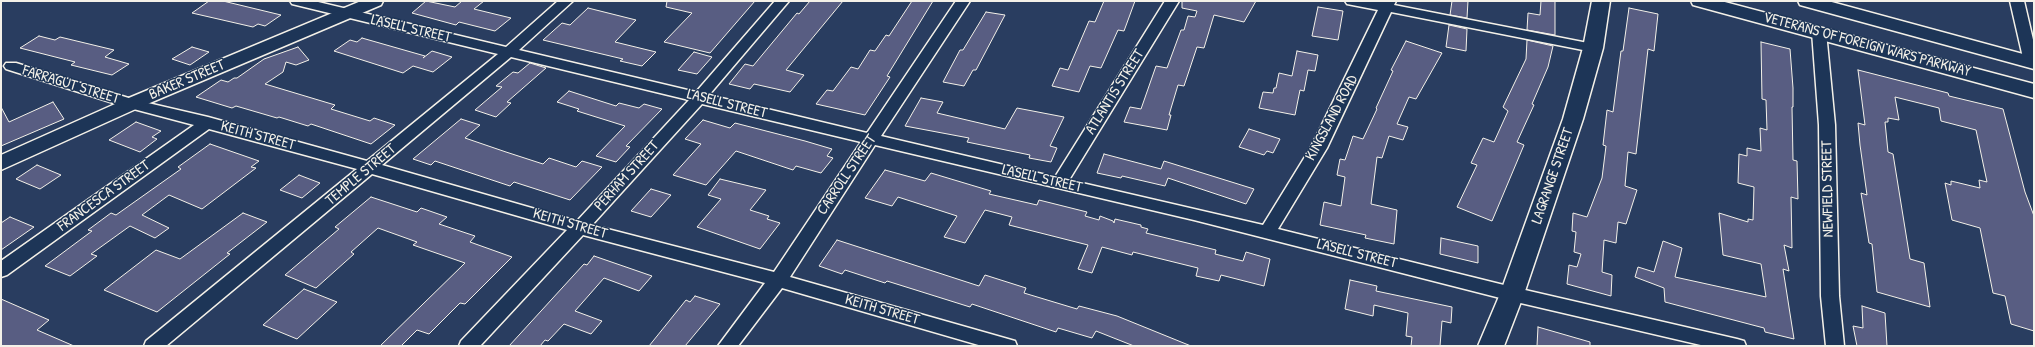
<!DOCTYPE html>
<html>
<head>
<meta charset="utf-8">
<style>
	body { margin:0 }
	#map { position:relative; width:2035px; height:347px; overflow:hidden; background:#293d60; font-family:"Patrick Hand",sans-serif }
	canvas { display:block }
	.frame { position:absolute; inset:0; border:2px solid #f4f1e8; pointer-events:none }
</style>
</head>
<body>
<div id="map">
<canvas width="2035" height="347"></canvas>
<div class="frame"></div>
</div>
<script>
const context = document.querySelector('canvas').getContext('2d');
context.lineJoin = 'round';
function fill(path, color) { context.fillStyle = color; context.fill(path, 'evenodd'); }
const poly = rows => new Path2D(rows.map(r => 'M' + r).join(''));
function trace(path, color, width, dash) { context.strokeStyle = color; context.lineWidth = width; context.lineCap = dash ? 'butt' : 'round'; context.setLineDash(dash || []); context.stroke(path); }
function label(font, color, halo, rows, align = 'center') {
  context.font = font + ' "Patrick Hand",sans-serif'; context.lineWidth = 3; context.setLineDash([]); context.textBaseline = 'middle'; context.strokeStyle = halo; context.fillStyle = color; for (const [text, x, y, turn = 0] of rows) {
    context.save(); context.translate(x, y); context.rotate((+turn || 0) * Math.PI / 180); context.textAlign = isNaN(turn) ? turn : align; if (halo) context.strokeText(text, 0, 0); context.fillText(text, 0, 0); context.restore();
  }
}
const building = poly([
	[209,1,223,1,281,15,265,26,258,24,253,27,192,13,209,1],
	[426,1,455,7,462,1,484,1,474,9,511,18,495,31,459,22,456,25,412,13,426,1],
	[667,1,755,1,710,53,664,42,692,13,666,7,667,1],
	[810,1,843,1,786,70,804,75,790,92,754,84,750,89,729,84,745,64,753,66,797,13,799,14,810,1],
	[912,1,933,1,887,76,890,77,865,115,816,104,827,90,833,91,851,67,858,69,870,50,875,51,886,35,889,36,912,1],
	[1104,1,1135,1,1124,31,1118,30,1101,68,1090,66,1079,92,1052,86,1060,68,1068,70,1089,21,1095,22,1104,1],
	[1182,1,1256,1,1244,22,1214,15,1204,48,1197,47,1184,86,1178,85,1169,115,1171,115,1167,130,1124,122,1130,107,1141,109,1156,66,1167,68,1181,30,1184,30,1188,16,1195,17,1197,11,1182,8,1182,1],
	[1452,1,1468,1,1467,18,1450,15,1452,1],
	[1541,1,1555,1,1555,35,1527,30,1528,13,1540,15,1541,1],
	[1318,7,1343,11,1338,40,1312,36,1318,7],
	[588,8,636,20,615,42,656,52,642,66,620,61,623,59,543,40,562,23,570,25,588,8],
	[1629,8,1658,14,1654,51,1648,49,1636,154,1628,152,1625,186,1637,190,1626,224,1618,222,1616,243,1604,240,1602,272,1612,275,1611,296,1567,284,1569,265,1577,267,1581,254,1574,252,1576,232,1572,231,1573,213,1587,217,1602,178,1606,146,1603,145,1607,110,1613,112,1621,51,1623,51,1629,8],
	[986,12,1005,15,976,70,973,70,964,86,943,82,960,50,963,50,986,12],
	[1449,25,1467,29,1466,51,1446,47,1449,25],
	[39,36,55,40,60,37,114,50,105,57,129,64,112,75,71,65,75,62,20,48,39,36],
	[362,38,425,56,423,58,432,51,452,57,433,72,413,66,403,73,334,51,350,40,357,42,362,38],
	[1527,40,1553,46,1548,67,1532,104,1534,105,1517,142,1524,145,1492,221,1457,207,1477,165,1471,163,1483,138,1494,142,1508,111,1503,107,1526,59,1527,40],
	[1406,41,1442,53,1416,99,1409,97,1397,124,1408,127,1403,140,1389,136,1382,158,1377,157,1371,204,1397,210,1394,244,1365,238,1366,235,1320,225,1324,202,1341,206,1345,177,1337,175,1340,159,1345,160,1353,136,1363,139,1377,109,1376,108,1393,71,1391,70,1406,41],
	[1761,42,1790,49,1793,88,1793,107,1792,107,1793,160,1797,161,1798,199,1791,197,1792,248,1784,245,1789,271,1783,269,1794,339,1765,332,1764,328,1665,302,1664,288,1635,277,1638,267,1654,272,1663,241,1682,248,1675,277,1766,297,1761,264,1723,255,1719,213,1748,222,1748,219,1753,220,1754,187,1738,183,1739,154,1747,156,1747,148,1761,151,1760,128,1767,130,1766,100,1762,99,1761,42],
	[192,47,209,52,190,65,172,59,192,47],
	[298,47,309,60,296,65,286,62,283,72,265,84,335,105,331,109,370,121,374,118,395,125,371,144,311,124,308,126,279,117,277,118,236,106,232,108,196,97,221,80,228,82,234,78,237,78,264,59,298,47],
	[1297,51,1318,55,1315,71,1308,70,1304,91,1300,90,1295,115,1259,108,1263,92,1273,93,1274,88,1276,88,1279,73,1292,76,1297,51],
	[694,52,712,57,697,74,678,70,694,52],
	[530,63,546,68,507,102,511,103,496,117,475,110,502,87,496,86,513,72,518,73,530,63],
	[1858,70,1948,93,1949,96,2003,109,2025,192,2034,216,2034,331,2011,324,2005,296,1993,293,1980,228,1952,220,1945,183,1951,185,1951,181,1980,188,1979,180,1987,182,1976,130,1941,121,1939,108,1895,97,1899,120,1888,118,1888,122,1885,122,1888,152,1893,154,1910,259,1924,263,1930,307,1877,292,1872,244,1869,243,1861,193,1867,195,1860,145,1858,123,1865,125,1858,70],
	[569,91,616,106,619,103,639,108,644,104,662,109,626,146,630,147,616,162,596,156,625,126,577,111,579,109,557,102,569,91],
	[921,98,943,102,937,113,1005,129,1017,108,1064,117,1050,146,1057,148,1051,162,1029,158,1030,155,967,142,969,138,905,126,921,98],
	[53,102,64,119,1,146,1,107,9,122,53,102],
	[461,119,480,125,465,138,506,152,543,164,549,158,576,167,582,161,602,167,570,200,514,182,510,186,435,161,431,165,413,159,461,119],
	[703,120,730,128,735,123,805,141,832,149,827,156,833,158,821,173,796,166,793,170,736,151,706,185,673,175,701,144,685,139,703,120],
	[136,122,161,131,152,137,157,139,140,152,109,140,136,122],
	[1249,129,1280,139,1273,153,1267,151,1264,155,1239,147,1249,129],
	[210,144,259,161,251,167,256,168,202,209,169,195,142,215,169,228,155,238,130,226,91,254,97,256,70,276,45,266,92,231,88,230,111,213,116,215,181,169,178,167,210,144],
	[1104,154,1161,169,1164,161,1254,189,1246,204,1168,178,1165,186,1122,176,1121,178,1097,173,1104,154],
	[37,165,61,175,40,189,16,179,37,165],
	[885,170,925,181,931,173,991,191,989,194,1037,205,1039,200,1087,212,1085,216,1099,220,1100,216,1113,221,1114,223,1115,219,1141,225,1141,227,1148,229,1146,233,1216,250,1215,254,1243,261,1246,252,1270,259,1264,286,1221,275,1219,281,1196,276,1198,268,1133,252,1132,255,1102,247,1092,273,1078,269,1088,245,1009,225,1012,217,985,210,965,243,944,237,957,216,898,197,892,206,865,198,885,170],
	[299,175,320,183,302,198,280,190,299,175],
	[720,179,766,190,750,210,769,216,767,219,780,223,760,249,697,227,721,199,708,195,720,179],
	[651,189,671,195,651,217,631,211,651,189],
	[371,197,417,212,421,208,447,217,439,224,475,236,470,242,512,257,465,304,460,303,429,334,417,330,401,346,380,346,465,263,413,245,417,242,378,228,351,252,354,254,316,288,285,275,339,229,335,227,371,197],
	[243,213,267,222,227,253,230,254,157,312,104,290,156,250,180,259,243,213],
	[10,217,34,227,1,250,1,223,10,217],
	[1441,238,1478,246,1478,263,1440,254,1441,238],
	[837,240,979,286,985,275,1026,288,1024,293,1077,309,1079,306,1117,316,1191,346,1134,346,1096,331,1092,338,1058,328,1056,332,972,304,970,307,887,281,885,283,845,270,842,274,819,266,837,240],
	[594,256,652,276,639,291,604,278,575,311,602,321,591,334,564,324,548,341,545,340,540,346,509,346,584,264,587,265,594,256],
	[1350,280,1377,286,1376,291,1452,307,1451,323,1442,321,1440,346,1411,346,1412,337,1406,336,1408,313,1374,305,1373,316,1345,309,1350,280],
	[304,289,337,302,297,339,263,325,304,289],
	[695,296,720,304,685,346,649,346,686,300,690,302,695,296],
	[1,299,49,320,37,330,74,346,1,346,1,299],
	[1862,306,1885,313,1887,346,1857,346,1853,326,1863,328,1862,306],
	[1538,327,1590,342,1590,346,1537,346,1538,327]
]);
fill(building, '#585d82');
trace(building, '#f4f1e8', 1);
const minor = poly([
	[290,1,314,1,506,47,558,1,573,1,519,50,696,92,775,1,789,1,709,95,867,133,956,1,970,1,881,136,1055,177,1165,1,1179,1,1069,180,1263,225,1311,147,1378,10,1347,4,1345,1,1396,1,1394,5,1593,44,1598,45,1600,48,1598,51,1593,52,1391,12,1327,148,1278,229,1512,287,1737,339,1744,341,1746,346,1705,346,1512,301,1194,220,875,145,790,277,1008,339,1015,341,1017,346,982,346,782,288,738,346,718,346,765,283,583,235,480,346,459,346,461,341,567,230,372,174,166,346,144,346,146,341,357,169,209,129,7,275,1,277,1,261,194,125,126,107,6,69,4,66,6,63,16,63,135,100,208,117,367,161,498,54,292,4,290,1],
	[511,57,689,100,577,221,382,165,511,57],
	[702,104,861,142,774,272,592,225,702,104],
	[2010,1,2024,1,2034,44,2034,66,2026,65,2024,62,2010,1],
	[1819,28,1824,29,1826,32,1835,125,1839,296,1844,346,1826,346,1821,296,1819,125,1812,32,1814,29,1819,28]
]);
const tertiary = poly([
	[361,1,383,1,381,5,138,108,1,170,1,155,124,100,361,1]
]);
const secondary = poly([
	[1592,1,1610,1,1603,48,1583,119,1524,294,1504,346,1478,346,1500,294,1563,119,1583,48,1592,1]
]);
const trunk = poly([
	[1691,1,1721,1,2034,84,2034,98,1693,5,1691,1],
	[1798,1,1828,1,2034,57,2034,69,1800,5,1798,1]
]);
trace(minor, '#f4f1e8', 3);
trace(tertiary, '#f4f1e8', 3);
trace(secondary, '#f4f1e8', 3);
trace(trunk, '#f4f1e8', 3);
fill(minor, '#1d3557');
fill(tertiary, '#1d3557');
fill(secondary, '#1d3557');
fill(trunk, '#1d3557');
label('15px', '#f4f1e8', '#1d3557', [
	["LASELL STREET",411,29,13],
	["VETERANS OF FOREIGN WARS PARKWAY",1867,45,15],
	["BAKER STREET",187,80,-23],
	["FARRAGUT STREET",71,85,17],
	["ATLANTIS STREET",1115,92,-58],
	["LASELL STREET",727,104,14],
	["KINGSLAND ROAD",1332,118,-62],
	["KEITH STREET",258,136,15],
	["TEMPLE STREET",361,175,-40],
	["CARROLL STREET",847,175,-56],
	["PERHAM STREET",627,176,-48],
	["LAGRANGE STREET",1553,176,-71],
	["LASELL STREET",1042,179,13],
	["NEWFIELD STREET",1828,189,-91],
	["FRANCESCA STREET",104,196,-36],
	["KEITH STREET",570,224,16],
	["LASELL STREET",1357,254,14],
	["KEITH STREET",882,310,16]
]);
</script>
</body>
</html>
